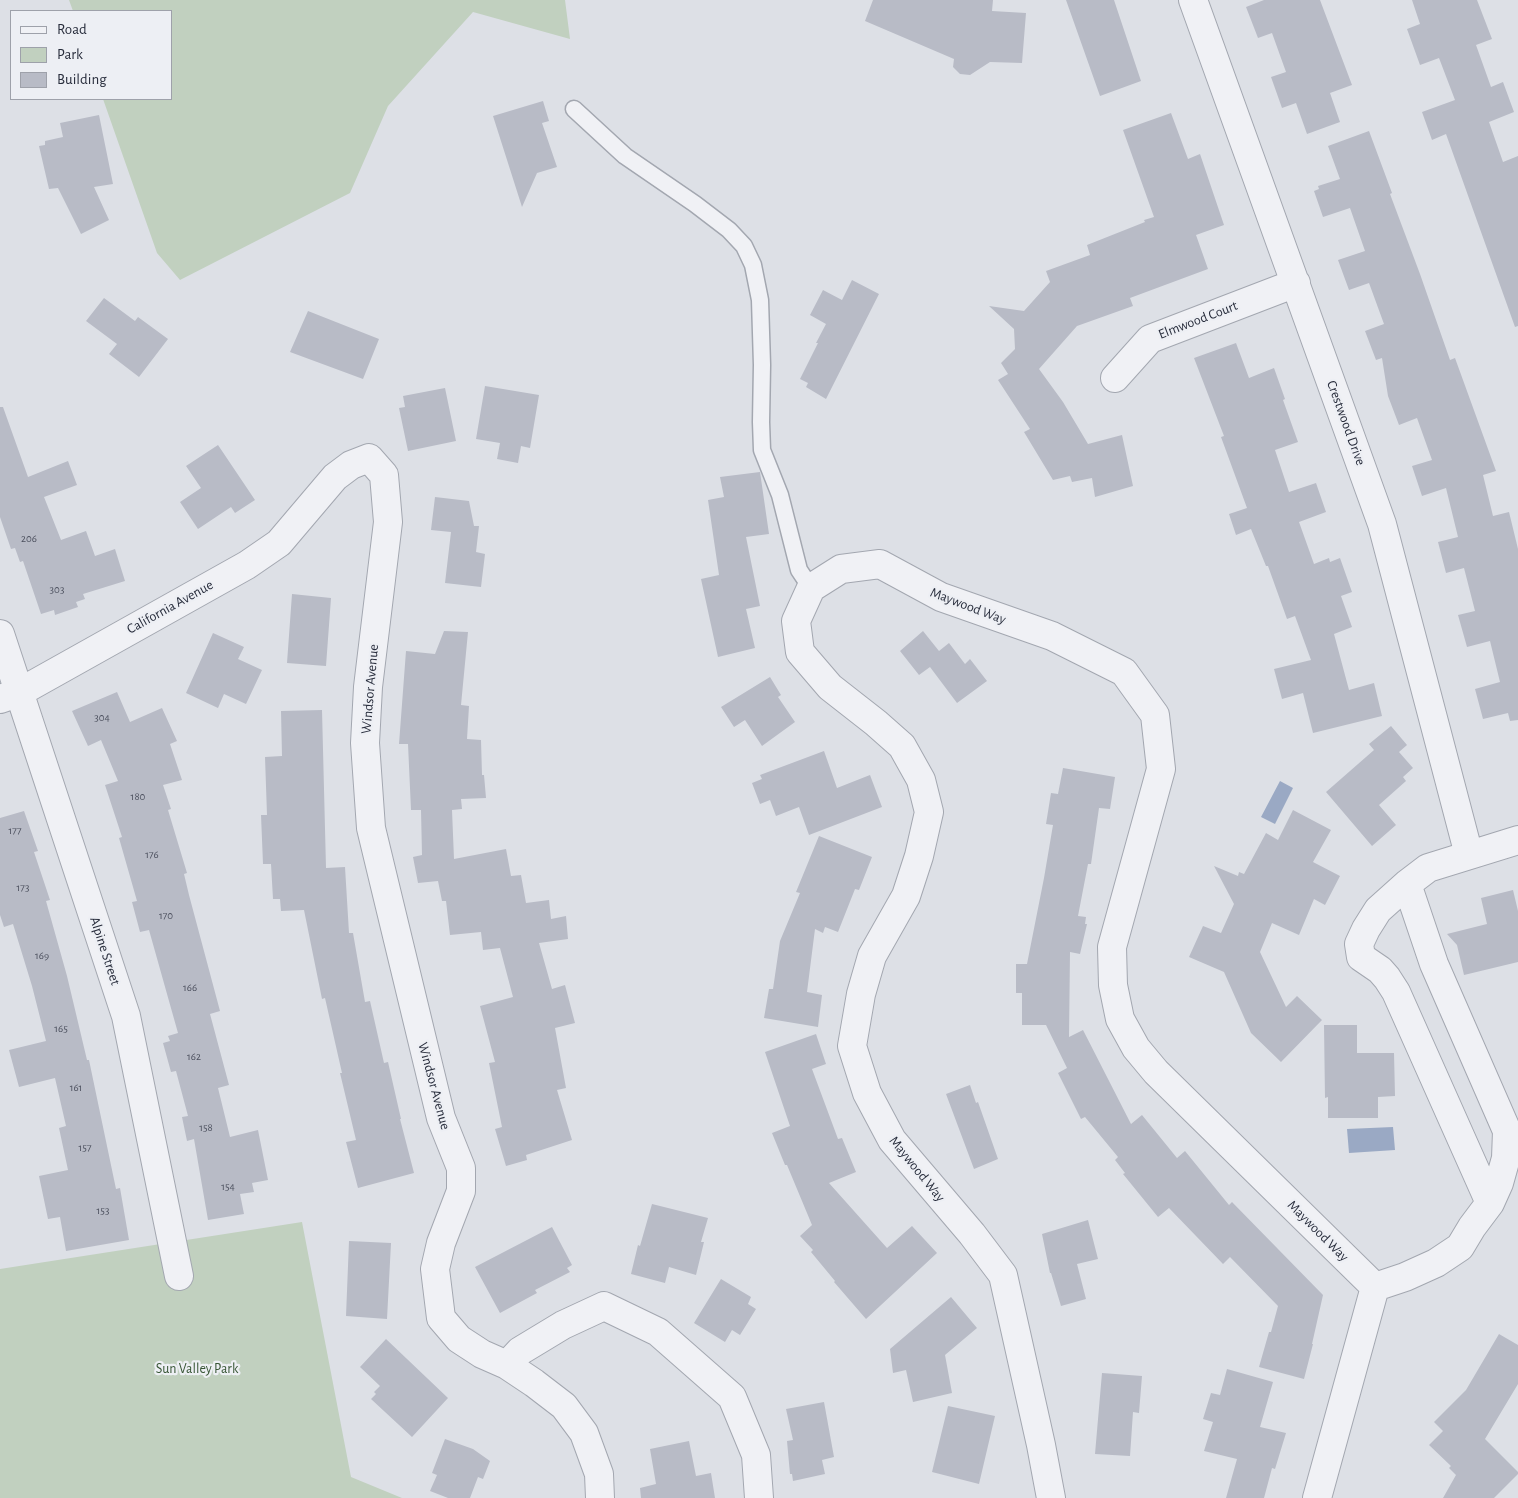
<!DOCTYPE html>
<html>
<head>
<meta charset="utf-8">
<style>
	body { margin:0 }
	#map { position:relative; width:1518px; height:1498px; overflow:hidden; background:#dde0e6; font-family:"Alegreya Sans",sans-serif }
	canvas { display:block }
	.legend { position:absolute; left:10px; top:10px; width:162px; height:90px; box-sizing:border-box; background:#edeff4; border:1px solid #9ea1aa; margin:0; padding:6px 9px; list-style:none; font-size:15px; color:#282d3c }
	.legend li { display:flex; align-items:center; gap:10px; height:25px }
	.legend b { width:25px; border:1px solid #9ea1aa }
</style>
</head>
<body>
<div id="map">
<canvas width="1518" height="1498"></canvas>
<ul class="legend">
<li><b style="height:6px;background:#f0f1f5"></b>Road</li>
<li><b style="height:14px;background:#c1d0bf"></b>Park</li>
<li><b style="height:14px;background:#b8bbc6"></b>Building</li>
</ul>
</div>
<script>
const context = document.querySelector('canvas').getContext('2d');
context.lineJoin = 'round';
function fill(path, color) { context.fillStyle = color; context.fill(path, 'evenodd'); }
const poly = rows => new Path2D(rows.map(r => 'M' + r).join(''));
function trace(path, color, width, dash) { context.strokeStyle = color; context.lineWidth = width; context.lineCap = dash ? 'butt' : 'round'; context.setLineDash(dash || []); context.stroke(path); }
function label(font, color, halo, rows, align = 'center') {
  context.font = font + ' "Alegreya Sans",sans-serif'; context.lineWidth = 4.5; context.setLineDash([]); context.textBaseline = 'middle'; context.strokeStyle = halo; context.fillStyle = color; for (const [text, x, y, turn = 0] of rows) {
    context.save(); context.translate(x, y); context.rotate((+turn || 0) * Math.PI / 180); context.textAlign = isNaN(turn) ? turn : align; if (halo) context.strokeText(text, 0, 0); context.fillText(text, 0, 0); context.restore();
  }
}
fill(poly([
	[69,0,565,0,570,39,473,12,388,106,350,193,180,280,157,253,103,99,171,99,171,11,73,11],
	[302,1222,351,1477,402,1498,0,1498,0,1269]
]), '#c1d0bf');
fill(poly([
	[1280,781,1293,788,1275,824,1261,817],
	[1393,1127,1395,1150,1349,1153,1347,1129]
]), '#9aa9c4');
fill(poly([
	[873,0,993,0,992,11,1026,13,1022,63,990,62,970,75,960,74,953,67,954,59,865,21],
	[1066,0,1114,0,1141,81,1100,96],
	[1264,0,1320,0,1352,85,1330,93,1340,122,1307,134,1296,103,1282,108,1271,77,1286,72,1272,33,1258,38,1246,7],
	[1412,0,1477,0,1492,39,1476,45,1491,87,1503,82,1514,112,1489,122,1503,162,1518,156,1518,326,1515,327,1446,134,1432,140,1422,112,1455,100,1439,58,1420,65,1407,29,1420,24],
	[543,101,549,121,542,123,557,167,537,173,522,207,493,116],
	[1171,113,1188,159,1200,154,1224,225,1196,235,1208,269,1130,298,1133,306,1077,326,1039,369,1063,402,1088,444,1122,435,1133,486,1095,497,1092,478,1072,482,1070,476,1053,480,1024,432,1030,429,998,380,1008,374,1001,363,1015,349,1014,329,989,306,1024,311,1050,282,1046,271,1090,255,1087,245,1145,222,1144,220,1154,217,1123,130],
	[99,115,113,184,94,187,109,220,81,234,58,188,49,189,39,146,45,145,45,141,63,137,60,123],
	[1369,131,1392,193,1390,194,1420,274,1450,360,1455,358,1496,471,1483,475,1493,516,1509,512,1518,549,1518,720,1510,721,1508,713,1483,719,1475,689,1500,682,1490,641,1467,647,1458,615,1475,611,1464,568,1446,573,1438,542,1458,537,1446,488,1422,496,1412,466,1432,460,1417,418,1399,425,1388,396,1382,358,1376,360,1365,331,1384,324,1369,283,1349,290,1338,260,1365,251,1350,208,1323,217,1314,191,1319,189,1318,186,1340,179,1328,146],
	[852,280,879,294,826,399,806,387,808,383,800,379,818,343,816,343,826,324,810,315,823,290,842,300],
	[104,298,135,321,138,317,168,339,139,377,109,354,117,344,86,321],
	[308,311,379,339,363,379,290,352],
	[1236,343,1249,378,1274,368,1285,399,1283,400,1298,442,1275,450,1289,492,1316,483,1326,512,1299,522,1314,564,1329,558,1330,562,1340,558,1352,592,1341,596,1352,627,1334,634,1349,690,1374,683,1382,716,1313,733,1303,693,1282,699,1274,669,1311,660,1295,616,1287,619,1268,566,1266,566,1251,529,1236,535,1229,514,1247,508,1221,437,1224,436,1194,358],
	[485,386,539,395,530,448,521,446,518,463,497,459,500,443,476,439],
	[445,388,456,441,408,451,399,408,405,407,403,396],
	[0,407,3,407,28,477,68,461,77,485,44,497,61,540,86,531,95,556,115,549,125,581,83,594,85,599,76,602,78,607,55,615,54,610,41,614,23,561,20,562,15,548,11,549,0,517],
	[218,445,255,500,235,513,231,507,198,529,180,502,201,488,186,466],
	[760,472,769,534,746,537,760,606,746,609,755,648,718,657,701,579,719,575,708,500,724,497,720,477],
	[435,497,469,501,474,526,479,526,476,552,485,554,481,587,445,583,451,532,431,530],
	[292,594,331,598,326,666,287,663],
	[444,631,468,632,461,705,469,706,467,739,481,740,482,775,484,775,486,798,461,799,462,809,452,810,454,859,506,849,511,876,521,875,526,903,549,900,551,919,566,916,568,939,539,943,552,989,565,985,575,1023,555,1028,566,1088,557,1090,572,1140,526,1155,527,1160,506,1166,495,1129,502,1127,489,1063,495,1062,480,1006,513,997,500,948,483,950,481,932,450,935,446,901,442,901,438,881,418,883,413,857,422,855,421,810,411,810,408,744,399,744,406,651,435,654],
	[923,631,939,651,949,643,965,664,970,659,987,681,957,703,930,667,919,675,900,651],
	[213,633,244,647,238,659,262,670,246,704,224,694,218,708,186,693],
	[770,677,781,695,778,697,795,722,762,746,745,720,734,727,721,707],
	[117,692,130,722,162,708,177,741,170,744,182,780,163,785,171,809,168,810,187,873,184,874,189,895,220,1011,210,1014,229,1085,218,1088,230,1137,258,1130,268,1180,252,1183,254,1192,240,1194,244,1214,208,1220,194,1139,187,1141,182,1117,188,1116,176,1071,171,1072,163,1043,170,1041,168,1036,178,1033,149,930,140,932,132,902,137,901,119,838,122,837,105,785,118,781,101,740,88,746,72,711],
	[322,710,326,868,345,867,349,933,353,933,365,1002,370,1001,384,1063,388,1062,401,1119,400,1119,414,1173,358,1188,346,1142,356,1140,340,1073,342,1073,325,998,322,999,304,910,281,911,280,899,273,899,271,864,263,864,261,815,267,815,265,757,282,756,281,711],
	[1391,726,1407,745,1399,752,1413,768,1403,777,1406,781,1379,805,1396,825,1372,846,1326,792,1374,750,1369,744],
	[824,751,837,788,870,775,882,807,809,835,799,807,776,816,770,800,760,804,752,783,762,779,760,775],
	[1063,768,1115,777,1110,809,1099,808,1091,864,1088,864,1078,916,1086,917,1085,924,1087,924,1080,954,1070,952,1069,1037,1083,1030,1131,1124,1142,1115,1177,1158,1185,1151,1229,1205,1232,1202,1323,1295,1312,1344,1313,1344,1304,1379,1259,1367,1269,1332,1271,1332,1278,1306,1230,1257,1223,1264,1169,1208,1158,1217,1123,1174,1125,1173,1115,1160,1118,1157,1085,1117,1081,1119,1058,1073,1067,1068,1046,1025,1022,1025,1022,993,1016,993,1016,964,1027,964,1044,878,1053,825,1046,824,1051,793,1058,794],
	[1293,810,1331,830,1313,862,1340,876,1325,905,1314,899,1299,935,1272,923,1260,952,1286,1007,1297,996,1322,1020,1281,1062,1251,1033,1224,972,1189,957,1203,926,1221,933,1234,904,1214,866,1238,876,1239,872,1244,874,1266,833,1278,840],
	[24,811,38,851,34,852,50,900,46,901,67,976,87,1060,89,1060,116,1189,120,1188,129,1240,66,1251,60,1217,48,1219,39,1176,68,1170,59,1128,66,1126,55,1078,19,1087,9,1050,46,1041,32,986,13,924,4,927,0,915,0,818],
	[819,836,872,857,859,890,855,889,838,932,825,927,823,933,815,929,807,992,822,995,818,1027,764,1018,769,989,773,989,780,941,800,893,796,892],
	[1513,890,1518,911,1518,962,1464,975,1457,945,1447,934,1487,924,1481,898],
	[1324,1025,1357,1025,1357,1053,1394,1053,1395,1096,1378,1097,1378,1118,1328,1118,1328,1097,1325,1098],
	[816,1034,826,1064,812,1069,838,1139,842,1138,856,1172,829,1183,887,1248,912,1226,937,1253,866,1319,834,1282,835,1281,811,1252,813,1250,800,1236,812,1225,787,1165,785,1165,772,1133,790,1126,765,1052],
	[970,1085,976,1103,978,1102,998,1159,974,1169,946,1094],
	[652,1204,708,1218,701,1242,704,1242,696,1275,669,1267,665,1283,631,1274,638,1245,640,1246],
	[1088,1220,1098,1259,1077,1264,1086,1299,1061,1306,1051,1273,1050,1273,1042,1234],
	[552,1227,572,1265,567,1268,570,1272,535,1290,537,1293,500,1313,475,1267],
	[349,1241,391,1243,387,1319,346,1316],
	[721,1279,751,1297,748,1304,756,1309,740,1335,732,1330,725,1342,694,1323],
	[951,1297,977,1328,945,1355,952,1393,913,1402,906,1370,893,1373,890,1349],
	[1499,1334,1518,1345,1518,1384,1485,1439,1518,1472,1518,1474,1494,1498,1443,1498,1456,1475,1449,1468,1451,1466,1429,1445,1443,1431,1434,1422,1466,1390],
	[386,1339,448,1398,412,1437,371,1399,376,1394,374,1392,380,1386,360,1367],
	[1227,1369,1273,1382,1260,1427,1286,1433,1275,1469,1272,1468,1264,1498,1226,1498,1237,1459,1204,1451,1213,1422,1203,1419,1211,1393,1220,1395],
	[1102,1373,1142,1376,1139,1413,1133,1412,1130,1456,1095,1454],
	[824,1402,834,1457,822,1460,825,1474,793,1481,792,1474,790,1474,787,1441,793,1440,786,1409],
	[948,1406,995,1416,979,1484,932,1472],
	[445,1439,473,1449,490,1461,483,1479,478,1477,470,1498,448,1498,430,1491,437,1475,432,1473],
	[689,1441,696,1476,711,1473,715,1498,641,1498,640,1488,656,1484,650,1449]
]), '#b8bbc6');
const service = poly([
	[574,109,625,156,695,204,729,230,744,246,753,265,760,300,762,365,761,422,762,450,780,495,799,570,811,588]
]);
const minor = poly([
	[1193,0,1382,524,1469,855],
	[1115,378,1150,339,1296,283],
	[0,634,126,1016,179,1276],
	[0,699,20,692,247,565,279,543,335,477,351,465,369,458,384,475,388,522,368,687,365,743,371,828,441,1118,461,1168,461,1191,441,1243,435,1269,441,1318,459,1339,482,1354,507,1365,534,1383,564,1406,584,1433,599,1474,600,1498],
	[1490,1203,1396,992,1387,978,1380,970,1361,957,1359,944,1366,929,1378,910,1407,884,1428,868,1518,840],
	[1375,1287,1405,1277,1436,1263,1460,1247,1472,1227,1490,1203,1499,1183,1506,1158,1507,1131,1434,964,1407,884],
	[507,1365,520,1351,563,1325,604,1306,658,1332,732,1397,756,1455,759,1498],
	[1051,1498,1041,1445,1003,1275,972,1234,892,1140,867,1093,852,1046,861,994,872,956,906,896,919,856,929,812,921,780,902,746,876,723,830,687,800,652,796,621,811,588,841,569,880,564,941,597,1052,636,1124,672,1155,715,1161,769,1112,947,1113,985,1120,1019,1136,1048,1156,1072,1375,1287,1317,1498]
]);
trace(service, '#a3a7b0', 19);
trace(minor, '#a3a7b0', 30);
trace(service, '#f0f1f5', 16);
trace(minor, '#f0f1f5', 28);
label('11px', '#4c505e', null, [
	["206",29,539],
	["303",57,590],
	["304",102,718],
	["180",138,797],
	["177",15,831],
	["176",152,855],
	["173",23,888],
	["170",166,916],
	["169",42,956],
	["166",190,988],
	["165",61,1029],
	["162",194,1057],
	["161",76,1088],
	["158",206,1128],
	["157",85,1148],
	["154",228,1187],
	["153",103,1211]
]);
label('14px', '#282d3c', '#edeff4', [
	["Elmwood Court",1198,320,-21],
	["Crestwood Drive",1346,423,70],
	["Maywood Way",968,606,21],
	["California Avenue",170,607,-29],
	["Windsor Avenue",370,689,-85],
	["Alpine Street",105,951,72],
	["Windsor Avenue",434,1086,75],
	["Maywood Way",917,1169,51],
	["Maywood Way",1318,1231,45]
]);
label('14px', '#385636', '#edeff4', [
	["Sun Valley Park",197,1369]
]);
</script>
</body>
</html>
